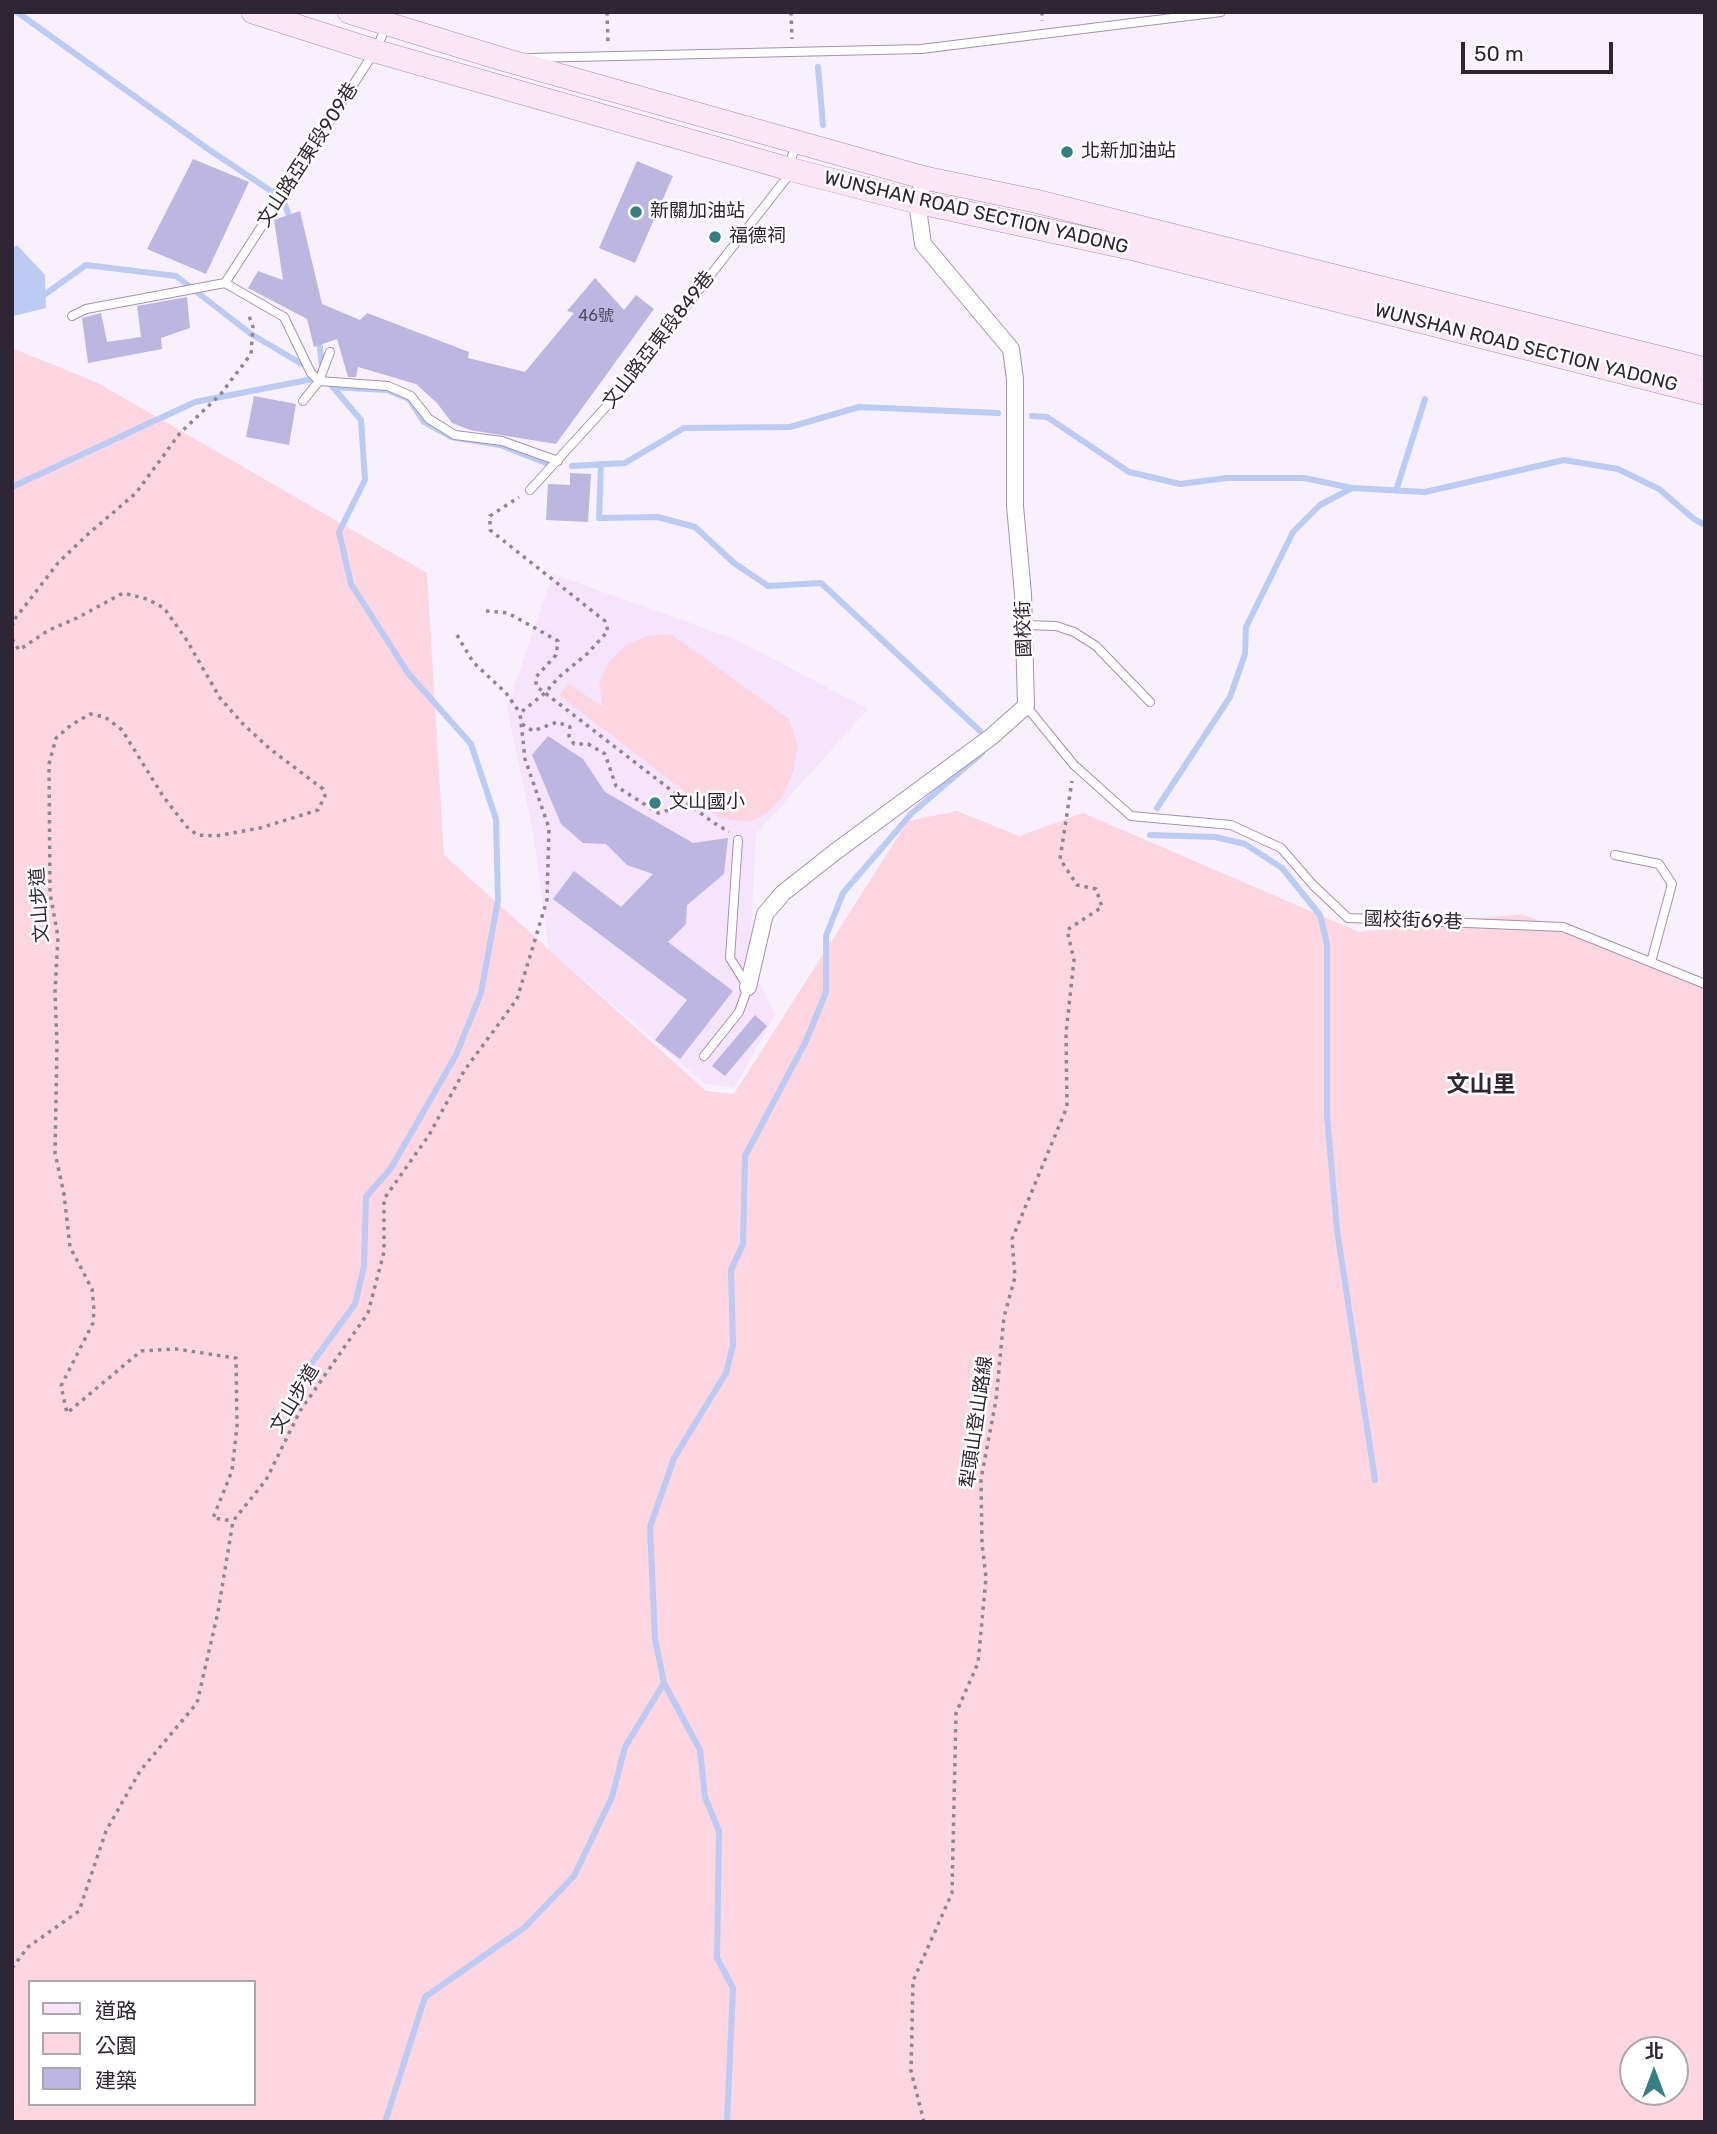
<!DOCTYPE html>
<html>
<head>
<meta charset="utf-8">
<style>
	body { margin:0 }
	#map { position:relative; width:1717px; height:2134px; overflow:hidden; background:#f9f0fe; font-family:Rubik,"Noto Sans TC",sans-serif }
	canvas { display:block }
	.frame { position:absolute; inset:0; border:14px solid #2e2632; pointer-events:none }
	.legend { position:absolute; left:28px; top:1980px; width:228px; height:126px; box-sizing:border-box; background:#fff; border:2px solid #aba8ad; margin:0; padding:9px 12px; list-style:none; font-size:21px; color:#2e2632 }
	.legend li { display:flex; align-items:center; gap:14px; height:35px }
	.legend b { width:35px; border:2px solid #aba8ad }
	.north { position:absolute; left:1619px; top:2036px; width:70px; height:70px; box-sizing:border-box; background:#fff; border:2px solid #aba8ad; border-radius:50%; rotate:0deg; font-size:19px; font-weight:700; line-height:28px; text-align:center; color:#2e2632 }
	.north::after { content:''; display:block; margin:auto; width:24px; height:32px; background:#367f82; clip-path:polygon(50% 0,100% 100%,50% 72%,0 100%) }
	.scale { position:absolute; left:1461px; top:42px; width:152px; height:32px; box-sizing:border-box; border:4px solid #2e2632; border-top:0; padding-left:9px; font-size:21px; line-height:24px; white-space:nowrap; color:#2e2632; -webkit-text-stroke:5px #fff; paint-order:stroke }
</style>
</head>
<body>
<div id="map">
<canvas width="1717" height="2134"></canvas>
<div class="frame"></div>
<ul class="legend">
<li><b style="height:9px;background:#fce6f6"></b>道路</li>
<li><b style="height:19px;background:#fed6e1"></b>公園</li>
<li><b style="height:19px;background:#bcb6e0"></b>建築</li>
</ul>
<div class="north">北</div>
<div class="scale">50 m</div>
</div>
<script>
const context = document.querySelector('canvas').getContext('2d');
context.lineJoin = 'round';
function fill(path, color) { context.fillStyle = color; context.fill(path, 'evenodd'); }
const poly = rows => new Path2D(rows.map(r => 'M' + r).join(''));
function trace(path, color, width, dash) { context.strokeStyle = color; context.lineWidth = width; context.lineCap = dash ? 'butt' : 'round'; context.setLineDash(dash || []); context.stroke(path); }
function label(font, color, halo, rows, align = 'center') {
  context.font = font + ' Rubik,"Noto Sans TC",sans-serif'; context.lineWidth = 5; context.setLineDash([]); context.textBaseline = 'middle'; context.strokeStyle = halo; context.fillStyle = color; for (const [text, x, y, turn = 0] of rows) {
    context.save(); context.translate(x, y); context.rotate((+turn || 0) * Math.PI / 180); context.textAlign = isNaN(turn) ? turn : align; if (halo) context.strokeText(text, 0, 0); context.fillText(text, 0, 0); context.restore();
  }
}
fill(poly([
	[553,574,737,640,868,709,756,834,749,966,776,1014,734,1088,705,1084,549,950,533,832,507,707]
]), '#f4e4fc');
fill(poly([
	[12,348,98,383,427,573,444,855,706,1091,734,1094,908,821,957,811,1019,836,1083,813,1359,932,1521,914,1705,981,1705,2122,12,2122],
	[30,1982,254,1982,254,2104,30,2104],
	[1633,2050,1675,2050,1675,2092,1633,2092],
	[671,634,789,719,798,746,793,772,782,797,768,812,750,822,719,818,559,695,569,684,603,707,599,683,609,662,625,646,646,636]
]), '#fed6e1');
fill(poly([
	[17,245,45,275,46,308,13,316,12,249]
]), '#bbcbf4');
trace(poly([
	[17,12,208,149,283,199,291,222],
	[818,67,823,125],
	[38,296,44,295,86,265,176,276,251,334,307,367],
	[319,337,322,368],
	[333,387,387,390,409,399,424,422,451,437,500,445,546,463],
	[1032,416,1047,417,1129,472,1180,484,1227,478,1304,478,1352,488,1425,492,1564,460,1618,469,1659,489,1694,519,1705,525],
	[601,464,599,518,658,517,695,527,734,563,768,586,821,583,980,731],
	[572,466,625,463,684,428,790,427,859,407,998,413],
	[12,487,195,402,318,378],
	[1396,491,1425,399],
	[1157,808,1230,697,1245,654,1246,627,1293,532,1320,505,1352,488],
	[1150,835,1215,837,1245,844,1282,868,1320,915,1327,944,1327,1115,1337,1230,1375,1480],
	[293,1389,355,1304,364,1266,366,1197,391,1168,456,1055,481,993,498,900,496,819,471,744,408,673,351,584,339,532,365,480,361,420,331,385],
	[385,2122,425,1997,525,1927,574,1876,612,1797,625,1747,664,1683],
	[727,2122,733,1988,717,1958,719,1831,705,1797,700,1750,664,1683,655,1639,650,1527,674,1458,726,1373,733,1345,731,1270,743,1244,745,1156,806,1041,826,992,826,936,843,893,912,813,982,753]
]), '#bbcbf4', 6);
fill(poly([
	[193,159,249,182,206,274,147,249],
	[637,161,673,176,635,263,599,248],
	[300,211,322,304,360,320,367,313,469,352,468,358,525,372,574,313,567,311,595,278,624,310,636,295,654,309,556,444,470,430,452,423,437,403,416,384,358,367,356,377,348,377,337,339,314,347,307,319,248,288,258,271,283,280,274,220],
	[187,297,190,328,161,338,162,349,88,363,82,318,101,313,107,342,141,337,137,306],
	[254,396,296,404,289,445,246,437],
	[570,473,591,474,588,522,546,520,548,484,570,485],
	[548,736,583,759,605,792,693,843,728,838,724,874,687,905,686,924,668,942,733,991,680,1059,655,1040,687,1000,553,899,574,871,621,907,653,874,627,865,606,844,583,843,561,824,532,755],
	[755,1015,767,1026,725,1076,712,1066]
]), '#bcb6e0');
const lane = poly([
	[530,58,921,49,1221,12],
	[225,283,375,51,387,25],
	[72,316,86,309,225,283,284,317,311,373,319,381,303,401],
	[330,352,319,381,388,386,411,396,429,419,455,435,502,441,558,461],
	[530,490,615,397,785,180,796,143],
	[1024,625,1056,626,1074,632,1096,646,1150,702],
	[1026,706,1074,765,1131,816,1231,825,1281,848,1313,885,1348,918,1563,927,1705,984],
	[1615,855,1659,864,1672,884,1651,962],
	[704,1056,739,1012,748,987,730,958,738,840]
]);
const street = poly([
	[748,987,765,914,783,893,835,852,991,737,1026,706,1023,594,1015,506,1015,379,1011,349,923,244,917,202,925,178]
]);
const secondary = poly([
	[253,12,375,51,789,169,917,202,1134,249,1705,393],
	[349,12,502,59,925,178,1035,201,1705,369]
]);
trace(lane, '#a591b0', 10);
trace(street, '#a591b0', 18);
trace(secondary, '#a591b0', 24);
trace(poly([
	[607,12,608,43],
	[791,12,792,39],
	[1042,12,1042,21],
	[486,611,508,613,558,641,556,655,536,677,536,686,711,821,729,832],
	[12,627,14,620,58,563,87,535,136,493,180,433,220,395,251,354,253,327,248,313],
	[457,635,473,662,506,693,520,713],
	[12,639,19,650,49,630,77,618,123,593,147,599,164,608,186,639,220,698,243,724,270,749,323,789,325,796,318,810,260,828,216,836,197,835,186,826,163,796,122,730,105,717,90,714,71,725,56,738,49,764,50,893,58,937,55,992,57,1045,55,1153,64,1194,70,1247,92,1289,94,1310,93,1323,61,1386,67,1413,141,1351,176,1349,236,1358,237,1426,232,1471,213,1518,233,1521],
	[522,724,533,731,557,722,570,727,569,736,574,744,588,744,605,754,616,786,658,813,676,808,682,799],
	[12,1968,28,1947,79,1911,106,1831,140,1771,197,1703,218,1612,233,1521,266,1480,300,1411,368,1313,384,1252,384,1199,429,1135,464,1071,517,999,547,900,549,828,525,759,520,713,545,693,559,677,587,654,608,631,605,621,490,530,490,516,519,497],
	[924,2122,911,2071,913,1981,952,1893,956,1713,978,1663,986,1578,982,1543,981,1479,996,1400,1004,1317,1015,1277,1012,1239,1067,1107,1066,1033,1074,960,1067,930,1102,907,1096,889,1077,885,1060,859,1072,781]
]), '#8f8693', 3.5, [3.5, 5]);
trace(lane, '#fff', 8);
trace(street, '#fff', 16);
trace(secondary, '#fce6f6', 23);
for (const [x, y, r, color] of [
	[1067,152,7,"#367f82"],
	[636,212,7,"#367f82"],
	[715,237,7,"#367f82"],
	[655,803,7,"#367f82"]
]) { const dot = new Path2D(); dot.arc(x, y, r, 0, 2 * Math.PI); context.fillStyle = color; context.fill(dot); trace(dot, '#fff', 2.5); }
label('16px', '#524a5e', null, [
	["46號",596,316]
]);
label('19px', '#2e2632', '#fff', [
	["北新加油站",1081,152],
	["新關加油站",650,212],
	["福德祠",729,237],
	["文山國小",669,803]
], 'left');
label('19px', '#2e2632', '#fff', [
	["文山路亞東段909巷",308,155,-57],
	["WUNSHAN ROAD SECTION YADONG",976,213,13],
	["文山路亞東段849巷",659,340,-52],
	["WUNSHAN ROAD SECTION YADONG",1526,348,14],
	["國校街",1024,629,-92],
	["文山步道",40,905,-94],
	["國校街69巷",1413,921,2],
	["文山步道",295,1399,-59],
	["犁頭山登山路線",977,1422,-82]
]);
label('bold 23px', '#2e2632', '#fff', [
	["文山里",1481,1085]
]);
</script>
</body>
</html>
